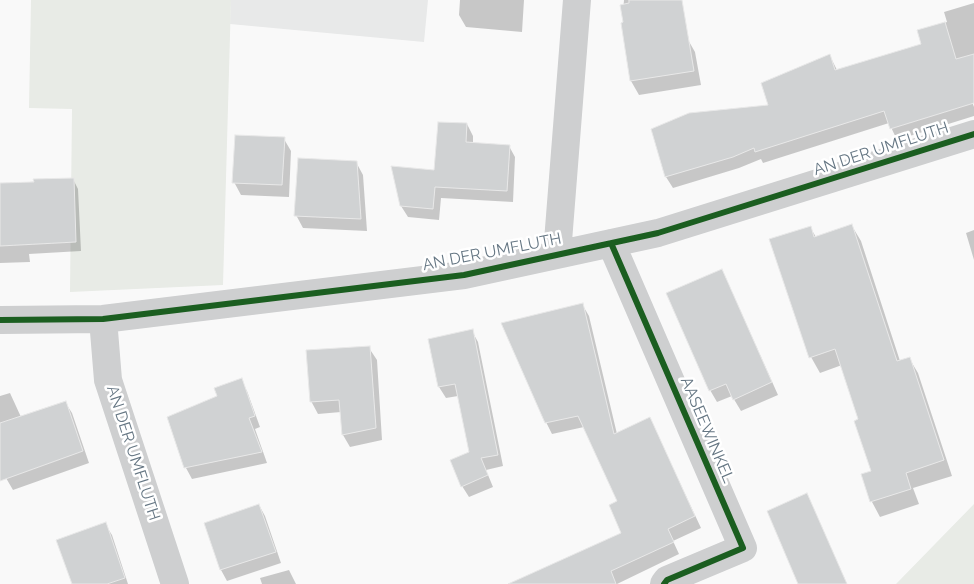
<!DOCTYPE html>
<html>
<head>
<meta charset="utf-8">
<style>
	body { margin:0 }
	canvas { display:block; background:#f9f9f9 }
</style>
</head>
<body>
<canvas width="974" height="584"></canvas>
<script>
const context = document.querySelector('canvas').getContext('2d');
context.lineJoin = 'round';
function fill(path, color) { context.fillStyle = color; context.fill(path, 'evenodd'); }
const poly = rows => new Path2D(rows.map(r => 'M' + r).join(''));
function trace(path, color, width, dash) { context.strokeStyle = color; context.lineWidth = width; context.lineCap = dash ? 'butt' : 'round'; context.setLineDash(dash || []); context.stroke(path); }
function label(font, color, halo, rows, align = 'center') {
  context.font = font + ' Raleway,sans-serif'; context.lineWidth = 5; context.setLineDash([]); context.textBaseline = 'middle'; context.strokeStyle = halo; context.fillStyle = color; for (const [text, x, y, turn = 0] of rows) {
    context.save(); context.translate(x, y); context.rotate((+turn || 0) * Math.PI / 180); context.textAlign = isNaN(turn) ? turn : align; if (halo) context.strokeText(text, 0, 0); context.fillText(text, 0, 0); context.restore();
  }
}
fill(poly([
	[231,0,428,0,424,42,230,24]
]), '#e8e9e9');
fill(poly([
	[31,0,231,0,223,285,70,292,72,109,29,108],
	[974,504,974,584,896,584]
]), '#e8ebe6');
fill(poly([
	[460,0,524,0,522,32,466,27,459,15],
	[624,0,673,0,687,38,695,52,701,85,639,95,631,81,623,11],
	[974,3,974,98,971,99,974,107,974,116,897,140,889,123,763,163,761,159,739,168,673,188,666,177,769,106,830,56,837,70,923,45,918,31,947,22,944,12],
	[467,124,473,136,473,143,509,146,515,157,513,202,441,198,439,220,408,217,401,206,436,171],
	[284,139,291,151,289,197,241,195,234,182],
	[356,162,363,175,367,231,303,228,296,215],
	[73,179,78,189,81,251,29,254,30,262,0,263,0,184],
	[852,226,861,241,900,361,909,358,918,373,952,476,913,488,919,504,880,517,872,502,863,475,872,472,859,420,842,365,820,373,811,357,810,227,816,237],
	[974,230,974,260,966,233],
	[721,271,728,283,778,395,741,411,732,396,717,402,710,390],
	[582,304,589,316,617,434,650,419,701,528,673,541,679,554,617,584,524,584,623,533,618,502,584,427,552,434,546,422],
	[472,331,478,342,503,466,486,470,493,487,469,497,462,486,470,452,458,396,446,398,439,387,430,340],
	[369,348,377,360,382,440,350,447,343,435,341,412,318,414,311,401],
	[241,380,247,391,260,427,255,429,267,463,192,479,186,468,219,396],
	[10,393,21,417,65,402,72,413,89,463,13,490,6,478,0,459,0,396],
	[806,495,813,507,847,584,800,584],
	[259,505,265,516,281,563,227,581,221,570,205,523],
	[105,524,112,535,128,584,73,584],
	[289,570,296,584,262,584,260,578]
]), '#0003');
const building = poly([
	[629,0,682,0,694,71,630,81,621,23,623,22,620,5,629,3,629,0],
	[945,22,956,59,974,54,974,103,890,129,884,111,755,152,754,148,733,157,665,177,651,129,689,113,768,105,761,83,830,54,835,70,921,44,917,30,945,22],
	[438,122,467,123,466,142,510,145,507,191,435,187,433,209,400,206,391,166,434,170,438,122],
	[235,135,285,137,282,185,232,183,235,135],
	[298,158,357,161,361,219,294,216,298,158],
	[74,178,76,242,0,246,0,183,34,182,33,179,74,178],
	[852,224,897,361,910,357,944,460,906,473,911,489,870,502,861,474,871,471,854,421,858,419,835,349,809,358,769,239,811,226,814,237,852,224],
	[722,269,772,382,733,400,726,384,709,391,666,293,722,269],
	[583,303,614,434,650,417,695,516,668,529,674,542,611,571,616,584,508,584,621,533,609,505,617,501,578,416,545,423,501,323,583,303],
	[473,329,498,455,481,458,488,475,461,487,450,460,469,452,455,384,438,387,428,339,473,329],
	[370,346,376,428,342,435,339,400,310,402,306,350,370,346],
	[242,378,255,416,249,418,262,452,184,468,167,417,217,396,214,388,242,378],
	[66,401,83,451,0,481,0,423,66,401],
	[807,493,847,584,798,584,767,511,807,493],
	[259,504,276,552,220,570,204,523,259,504],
	[106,522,125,578,107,584,72,584,56,540,106,522]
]);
fill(building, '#d0d2d3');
trace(building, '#e8e8e8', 1);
trace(poly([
	[611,243,743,548,667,580,664,584],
	[557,254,577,0],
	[103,319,108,380,175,584],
	[0,320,103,319,464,275,658,233,974,134]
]), '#cecfd0', 28);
trace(poly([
	[611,243,743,548,667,580,664,584],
	[0,320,103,319,464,275,658,233,974,134]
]), '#1b5e20', 6);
label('16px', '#657683', '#fff', [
	["AN DER UMFLUTH",881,149,-18],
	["AN DER UMFLUTH",492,252,-11],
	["AASEEWINKEL",707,430,67],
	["AN DER UMFLUTH",133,453,72]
]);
</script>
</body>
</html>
